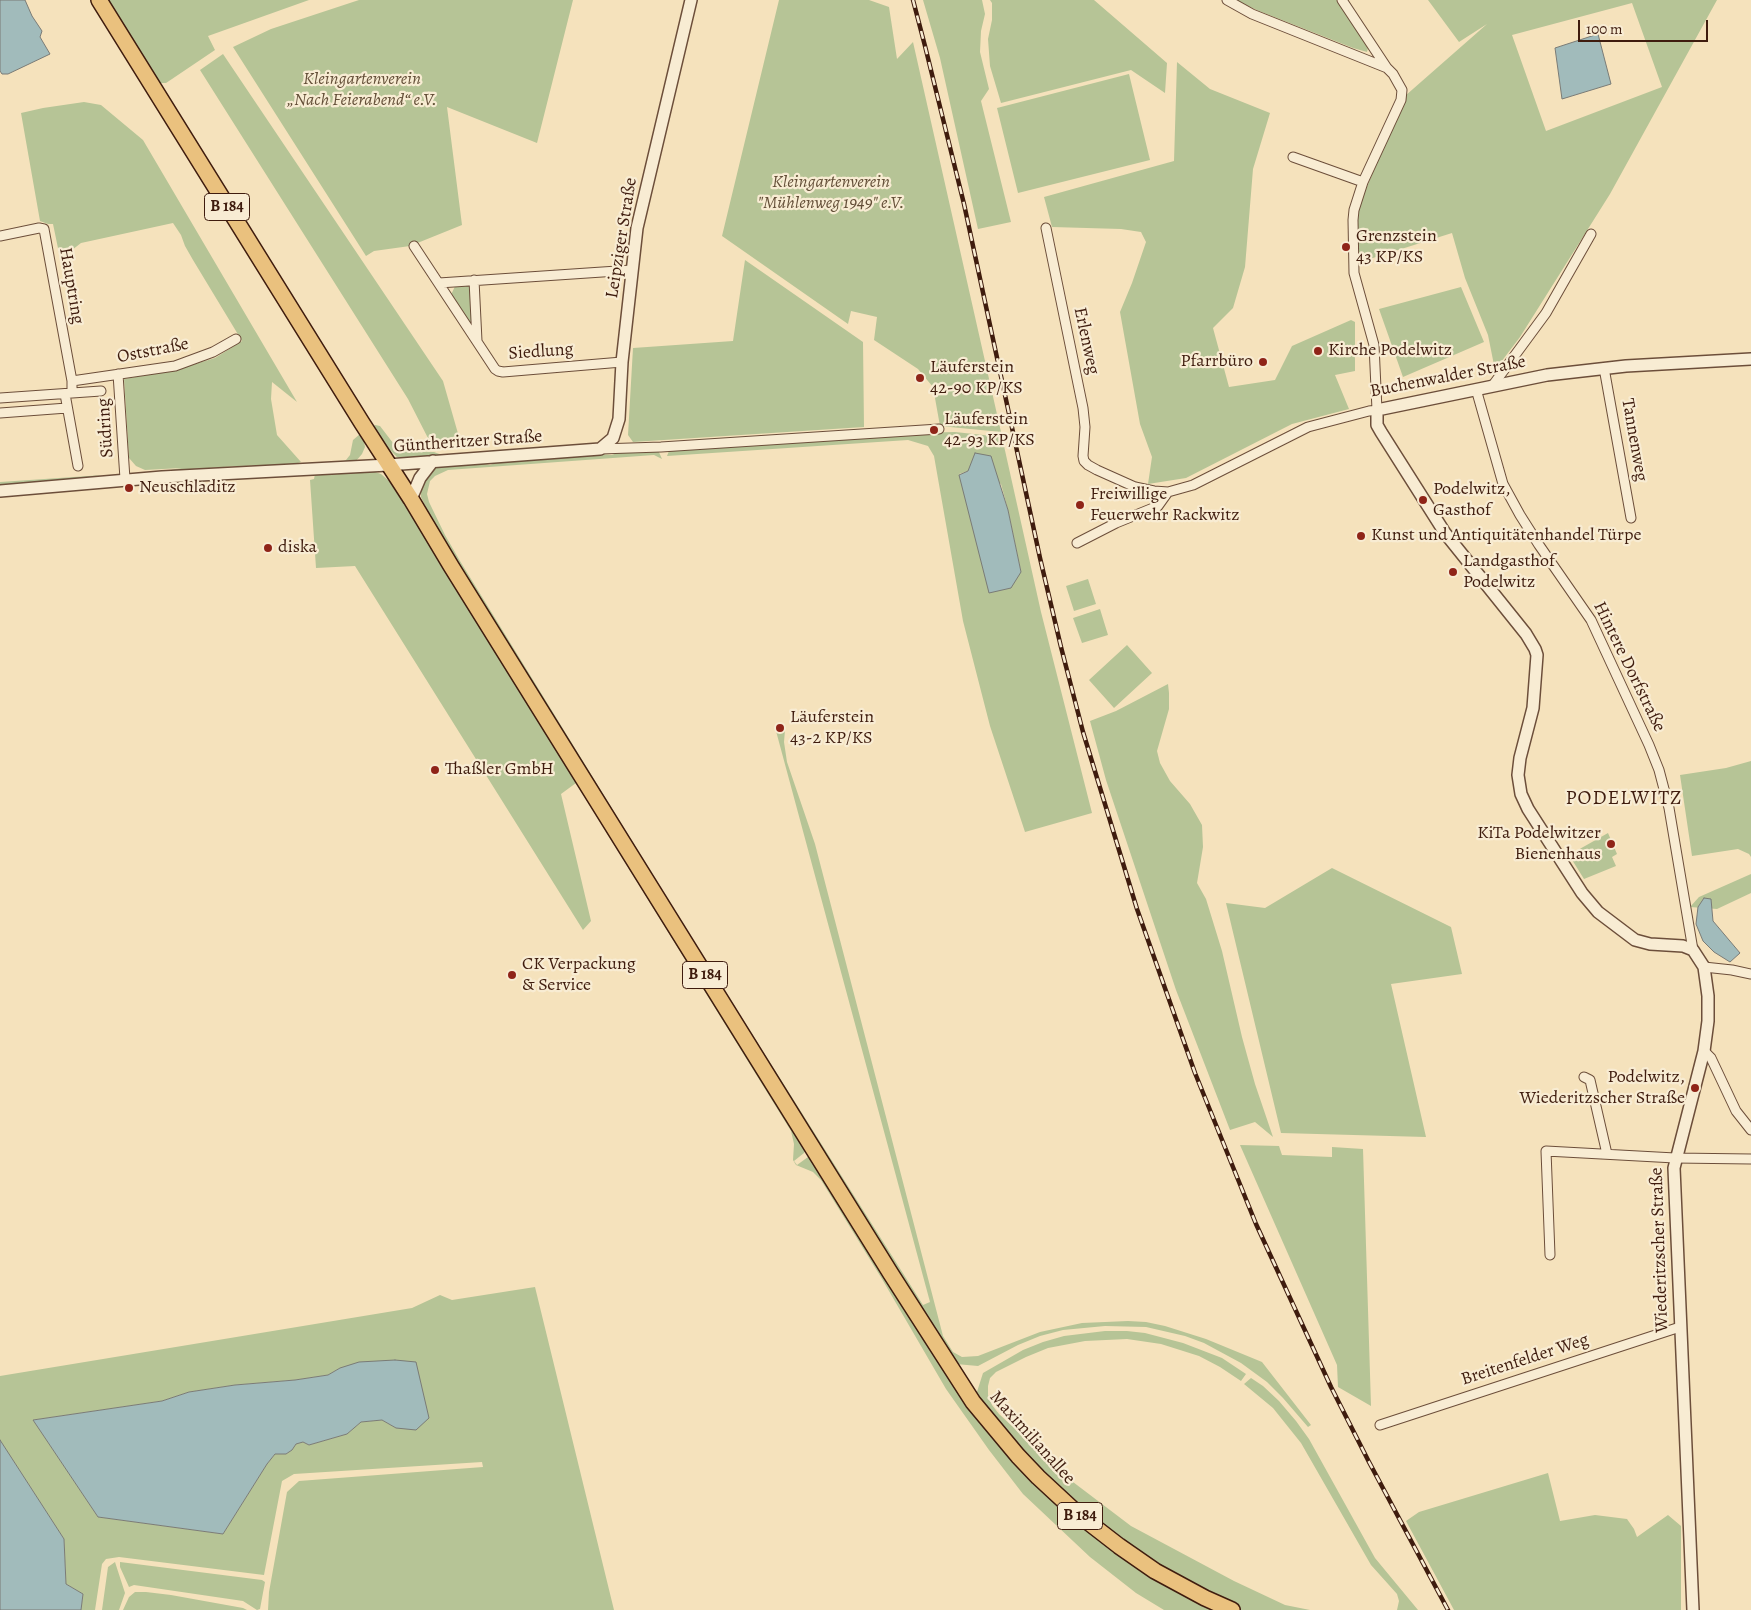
<!DOCTYPE html>
<html>
<head>
<meta charset="utf-8">
<style>
	body { margin:0 }
	#map { position:relative; width:1751px; height:1610px; overflow:hidden; background:#f5e2bc; font-family:Alegreya,serif }
	canvas { display:block }
	.scale { position:absolute; left:1578px; top:20px; width:130px; height:22px; box-sizing:border-box; border:2px solid #3f1c0e; border-top:0; padding-left:6px; font-size:15px; line-height:18px; white-space:nowrap; color:#3f1c0e; -webkit-text-stroke:4px #f8ecd3; paint-order:stroke }
</style>
</head>
<body>
<div id="map">
<canvas width="1751" height="1610"></canvas>
<div class="scale">100 m</div>
</div>
<script>
const context = document.querySelector('canvas').getContext('2d');
context.lineJoin = 'round';
function fill(path, color) { context.fillStyle = color; context.fill(path, 'evenodd'); }
const poly = rows => new Path2D(rows.map(r => 'M' + r).join(''));
function trace(path, color, width, dash) { context.strokeStyle = color; context.lineWidth = width; context.lineCap = dash ? 'butt' : 'round'; context.setLineDash(dash || []); context.stroke(path); }
function label(font, color, halo, rows, align = 'center') {
  context.font = font + ' Alegreya,serif'; context.lineWidth = 4.5; context.setLineDash([]); context.textBaseline = 'middle'; context.strokeStyle = halo; context.fillStyle = color; for (const [text, x, y, turn = 0] of rows) {
    context.save(); context.translate(x, y); context.rotate((+turn || 0) * Math.PI / 180); context.textAlign = isNaN(turn) ? turn : align; if (halo) context.strokeText(text, 0, 0); context.fillText(text, 0, 0); context.restore();
  }
}
fill(poly([
	[105,0,309,0,208,36,215,50,172,79,166,83,159,83],
	[359,0,573,0,537,143,447,107,462,225,410,246,374,251,366,256,233,47,271,29],
	[779,0,869,0,889,7,897,59,913,42,1001,432,940,426,933,387,918,369,874,340,877,317,851,311,848,324,722,236],
	[923,0,982,0,985,14,981,31,980,52,989,89,981,101,1011,222,978,229,940,58],
	[990,0,1094,0,1167,63,1165,93,1131,70,1001,103,990,66,988,39,992,20,992,3],
	[1235,0,1337,0,1364,39,1368,48,1367,52,1353,48,1259,11],
	[1428,0,1717,0,1610,194,1520,337,1495,370,1488,335,1465,278,1452,233,1357,263,1358,208,1405,96,1487,24,1459,42],
	[1632,3,1662,87,1546,131,1512,35],
	[223,54,443,381,459,437,430,442,408,399,200,70],
	[1177,62,1210,89,1270,113,1253,169,1245,267,1233,308,1213,328,1229,387,1275,380,1292,346,1351,320,1355,322,1355,371,1335,375,1349,409,1292,424,1186,478,1148,484,1152,457,1140,424,1120,312,1132,283,1146,242,1141,232,1121,229,1052,227,1044,197,1174,161],
	[1129,74,1150,160,1018,193,997,108],
	[84,102,101,105,143,140,297,402,272,382,271,399,277,435,301,462,298,463,323,463,341,462,346,460,350,455,353,440,360,434,364,441,365,447,362,454,356,461,341,464,238,466,165,471,181,468,145,470,136,466,129,458,124,379,175,370,215,358,242,341,193,260,185,246,181,235,173,223,81,243,72,250,59,253,53,224,48,224,40,221,21,113,43,108],
	[745,260,863,342,864,427,633,442,628,435,633,348,733,341],
	[465,283,471,289,473,327,451,295,456,284],
	[1461,287,1484,342,1403,377,1379,309],
	[375,425,380,426,393,443,402,451,434,452,442,455,460,454,404,459,397,457,388,448,372,427],
	[955,432,1002,437,1041,612,1092,813,1025,832,990,726,963,621,934,456,928,446,908,440,667,456,669,451,917,433],
	[968,471,1001,484,1008,510,1021,572,959,474],
	[658,450,662,459,654,455,448,470,435,476,430,481,427,494,429,502,445,535,460,561,694,942,923,1305,930,1302,776,731,785,730,784,742,787,762,815,844,943,1336,953,1352,962,1357,978,1356,1040,1332,1082,1323,1128,1321,1146,1322,1165,1326,1206,1339,1262,1362,1311,1425,1308,1427,1283,1398,1267,1382,1241,1363,1204,1343,1185,1336,1146,1327,1105,1326,1063,1330,1040,1336,1018,1345,978,1366,956,1364,440,538,421,497,421,492,424,480,433,468,438,466,478,463,490,465,502,461,601,454,612,455,617,453],
	[372,471,381,474,389,481,446,568,806,1148,804,1153,794,1161,797,1165,808,1157,812,1157,1013,1459,1216,1610,1164,1610,1136,1593,1090,1557,1023,1494,989,1450,946,1389,882,1279,821,1180,813,1172,796,1165,793,1160,794,1144,791,1131,576,783,561,794,591,921,583,930,355,566,316,568,310,480,314,479,315,474],
	[103,475,31,485,0,487,0,482],
	[1088,579,1096,604,1074,611,1066,586],
	[1100,609,1108,635,1082,643,1073,618],
	[1127,645,1152,673,1114,708,1089,680],
	[1168,684,1169,693,1169,709,1157,751,1160,763,1170,781,1190,804,1202,825,1203,847,1197,883,1206,899,1222,951,1242,1037,1255,1084,1273,1137,1255,1122,1230,1130,1176,990,1106,780,1090,721,1116,711],
	[1751,761,1751,857,1749,854,1738,849,1692,856,1680,775,1726,768],
	[1608,833,1617,854,1612,857,1616,866,1584,879,1569,855],
	[1332,868,1451,927,1462,974,1391,984,1426,1137,1281,1133,1226,903,1265,908],
	[1751,874,1751,893,1717,909,1690,907,1699,897],
	[1240,1145,1279,1146,1282,1155,1332,1157,1332,1147,1363,1149,1371,1406,1338,1387,1337,1365],
	[535,1287,614,1610,268,1610,269,1592,287,1492,299,1481,483,1467,482,1462,294,1474,282,1481,264,1575,119,1557,106,1559,102,1564,95,1610,81,1610,83,1594,66,1584,64,1539,0,1440,0,1376,412,1308,440,1295,452,1300],
	[340,1368,396,1428,382,1420,361,1422,347,1434,309,1445,303,1442,296,1444,292,1450,286,1454,275,1454,267,1464,223,1534,98,1517,33,1420,162,1401,189,1392,235,1385,295,1380,328,1375],
	[1105,1331,1127,1331,1145,1333,1183,1343,1222,1358,1246,1374,1241,1381,1220,1367,1199,1356,1161,1344,1127,1339,1085,1341,1048,1348,1026,1357,996,1372,990,1378,988,1386,988,1395,992,1405,999,1414,1073,1482,1131,1526,1234,1581,1285,1605,1310,1610,1241,1610,1206,1594,1121,1543,1020,1452,976,1395,983,1373,1023,1350,1043,1342,1064,1336],
	[1251,1378,1263,1386,1279,1401,1296,1421,1309,1439,1375,1558,1418,1610,1397,1610,1399,1601,1397,1594,1371,1565,1301,1443,1273,1408,1244,1384],
	[1548,1473,1560,1521,1595,1515,1627,1519,1634,1529,1637,1537,1668,1515,1681,1526,1681,1610,1454,1610,1406,1521,1419,1512],
	[115,1562,125,1593,119,1610,102,1610,108,1567],
	[120,1562,262,1580,265,1582,260,1609,257,1610,243,1601,134,1585,129,1587,120,1567],
	[135,1592,146,1592,171,1595,243,1608,247,1610,123,1610,129,1597]
]), '#b6c496');
const water = poly([
	[0,0,25,0,32,16,42,31,40,37,50,54,8,74,2,74,0,71,0,0],
	[1598,34,1611,84,1562,99,1555,48,1598,34],
	[975,453,991,456,1008,510,1021,572,1011,588,989,593,959,475,968,471,975,453],
	[1704,898,1711,899,1713,921,1740,953,1730,962,1714,952,1703,941,1696,924,1698,907,1704,898],
	[395,1360,416,1362,429,1418,416,1430,396,1428,382,1420,361,1422,347,1434,309,1445,303,1442,296,1444,292,1450,286,1454,275,1454,267,1464,223,1534,98,1517,33,1420,162,1401,189,1392,235,1385,295,1380,328,1375,340,1368,359,1362,395,1360],
	[0,1440,64,1539,66,1584,83,1594,81,1610,0,1610,0,1440]
]);
fill(water, '#a1bbbb');
trace(water, '#7a7b76', 1);
const minor = poly([
	[1342,0,1387,68],
	[1293,157,1363,182],
	[1046,228,1083,408,1085,427,1083,456,1084,461,1088,465,1097,470,1135,487,1154,491,1168,492,1193,485,1308,427,1369,411,1377,410,1374,345,1354,273,1353,220,1354,210,1363,182,1401,100,1402,90,1393,74,1387,68,1252,14,1227,0],
	[0,236,39,228,44,229,72,381,72,393],
	[414,246,495,369,498,371,503,372,622,362],
	[474,280,477,341],
	[439,283,632,270],
	[1604,368,1631,518],
	[118,374,125,479],
	[72,381,175,366,213,352,236,339],
	[1493,385,1546,313,1591,234],
	[1476,389,1503,484,1520,515,1539,545,1591,620,1649,745,1659,770,1669,808,1693,950],
	[65,394,78,466],
	[0,398,101,391],
	[0,413,67,408],
	[600,449,661,447,939,429],
	[1077,543,1116,523,1158,506,1168,492],
	[1704,967,1732,970,1751,974],
	[1704,1051,1711,1058,1736,1111,1751,1130],
	[1584,1077,1590,1080,1607,1154],
	[1550,1255,1546,1151,1675,1158,1751,1159],
	[1380,1425,1680,1327]
]);
const tertiary = poly([
	[0,491,162,477,388,465,600,449,613,438,619,419,622,362,637,228,691,0],
	[411,499,420,478,433,461],
	[1693,1610,1674,1168,1704,1051,1708,1021,1708,996,1704,967,1693,950,1683,946,1650,944,1635,940,1598,912,1582,893,1528,809,1521,794,1518,775,1520,758,1533,708,1537,655,1535,649,1526,634,1445,533,1381,432,1377,425,1377,410,1547,375,1626,366,1751,359]
]);
const primary = poly([
	[99,0,362,423,411,499,451,566,891,1274,973,1402,1018,1456,1038,1477,1079,1515,1119,1546,1155,1571,1205,1598,1232,1610]
]);
trace(minor, '#6c4e3a', 11);
trace(tertiary, '#6c4e3a', 14);
trace(primary, '#3f1c0e', 18);
trace(minor, '#f8ecd3', 9);
trace(tertiary, '#f8ecd3', 11);
trace(primary, '#eac17e', 15);
const rail = poly([
	[913,0,925,46,964,204,1040,558,1061,647,1083,732,1137,909,1195,1073,1256,1224,1331,1387,1369,1462,1448,1610]
]);
trace(rail, '#3f1c0e', 4.5);
trace(rail, '#f8ecd3', 2.5, [8]);
for (const [x, y, r, color] of [
	[1346,247,5,"#8f2418"],
	[1318,351,5,"#8f2418"],
	[1263,362,5,"#8f2418"],
	[920,378,5,"#8f2418"],
	[934,430,5,"#8f2418"],
	[129,488,5,"#8f2418"],
	[1423,500,5,"#8f2418"],
	[1080,505,5,"#8f2418"],
	[1361,536,5,"#8f2418"],
	[268,548,5,"#8f2418"],
	[1453,572,5,"#8f2418"],
	[780,728,5,"#8f2418"],
	[435,770,5,"#8f2418"],
	[1611,844,5,"#8f2418"],
	[512,975,5,"#8f2418"],
	[1695,1088,5,"#8f2418"]
]) { const dot = new Path2D(); dot.arc(x, y, r, 0, 2 * Math.PI); context.fillStyle = color; context.fill(dot); trace(dot, '#f8ecd3', 2); }
for (const [x, y, w] of [
	[227,207,45],
	[705,975,45],
	[1080,1516,45]
]) { const box = new Path2D(); box.roundRect(x - w / 2, y - 13.5, w, 27, 4); context.fillStyle = '#f8ecd3'; context.fill(box); trace(box, '#3f1c0e', 1); }
label('bold 16px', '#3f1c0e', null, [
	["B 184",227,207],
	["B 184",705,975],
	["B 184",1080,1516]
]);
label('italic 18px', '#634e37', '#f8ecd3', [
	["Kleingartenverein",362,80],
	["„Nach Feierabend“ e.V.",362,101],
	["Kleingartenverein",831,183],
	["\"Mühlenweg 1949\" e.V.",831,204]
]);
label('18px', '#3f1c0e', '#f8ecd3', [
	["Grenzstein",1356,237],
	["43 KP/KS",1356,258],
	["Kirche Podelwitz",1328,351],
	["Pfarrbüro",1253,362,"right"],
	["Läuferstein",930,368],
	["42-90 KP/KS",930,389],
	["Läuferstein",944,420],
	["42-93 KP/KS",944,441],
	["Neuschladitz",139,488],
	["Podelwitz,",1433,490],
	["Gasthof",1433,511],
	["Freiwillige",1090,495],
	["Feuerwehr Rackwitz",1090,516],
	["Kunst und Antiquitätenhandel Türpe",1371,536],
	["diska",278,548],
	["Landgasthof",1463,562],
	["Podelwitz",1463,583],
	["Läuferstein",790,718],
	["43-2 KP/KS",790,739],
	["Thaßler GmbH",445,770],
	["KiTa Podelwitzer",1601,834,"right"],
	["Bienenhaus",1601,855,"right"],
	["CK Verpackung",522,965],
	["& Service",522,986],
	["Podelwitz,",1685,1078,"right"],
	["Wiederitzscher Straße",1685,1099,"right"]
], 'left');
label('18px', '#3f1c0e', '#f8ecd3', [
	["Leipziger Straße",622,238,-81],
	["Hauptring",71,286,80],
	["Erlenweg",1086,341,78],
	["Oststraße",153,351,-11],
	["Siedlung",541,352,-4],
	["Buchenwalder Straße",1448,377,-11],
	["Südring",106,428,-94],
	["Tannenweg",1634,440,80],
	["Güntheritzer Straße",468,442,-4],
	["Hintere Dorfstraße",1629,667,64],
	["Wiederitzscher Straße",1660,1250,-92],
	["Breitenfelder Weg",1525,1360,-18],
	["Maximilianallee",1032,1438,48]
]);
context.letterSpacing = '1px';
label('20px', '#3f1c0e', '#f8ecd3', [
	["PODELWITZ",1624,799]
]);
context.letterSpacing = '0px';
</script>
</body>
</html>
